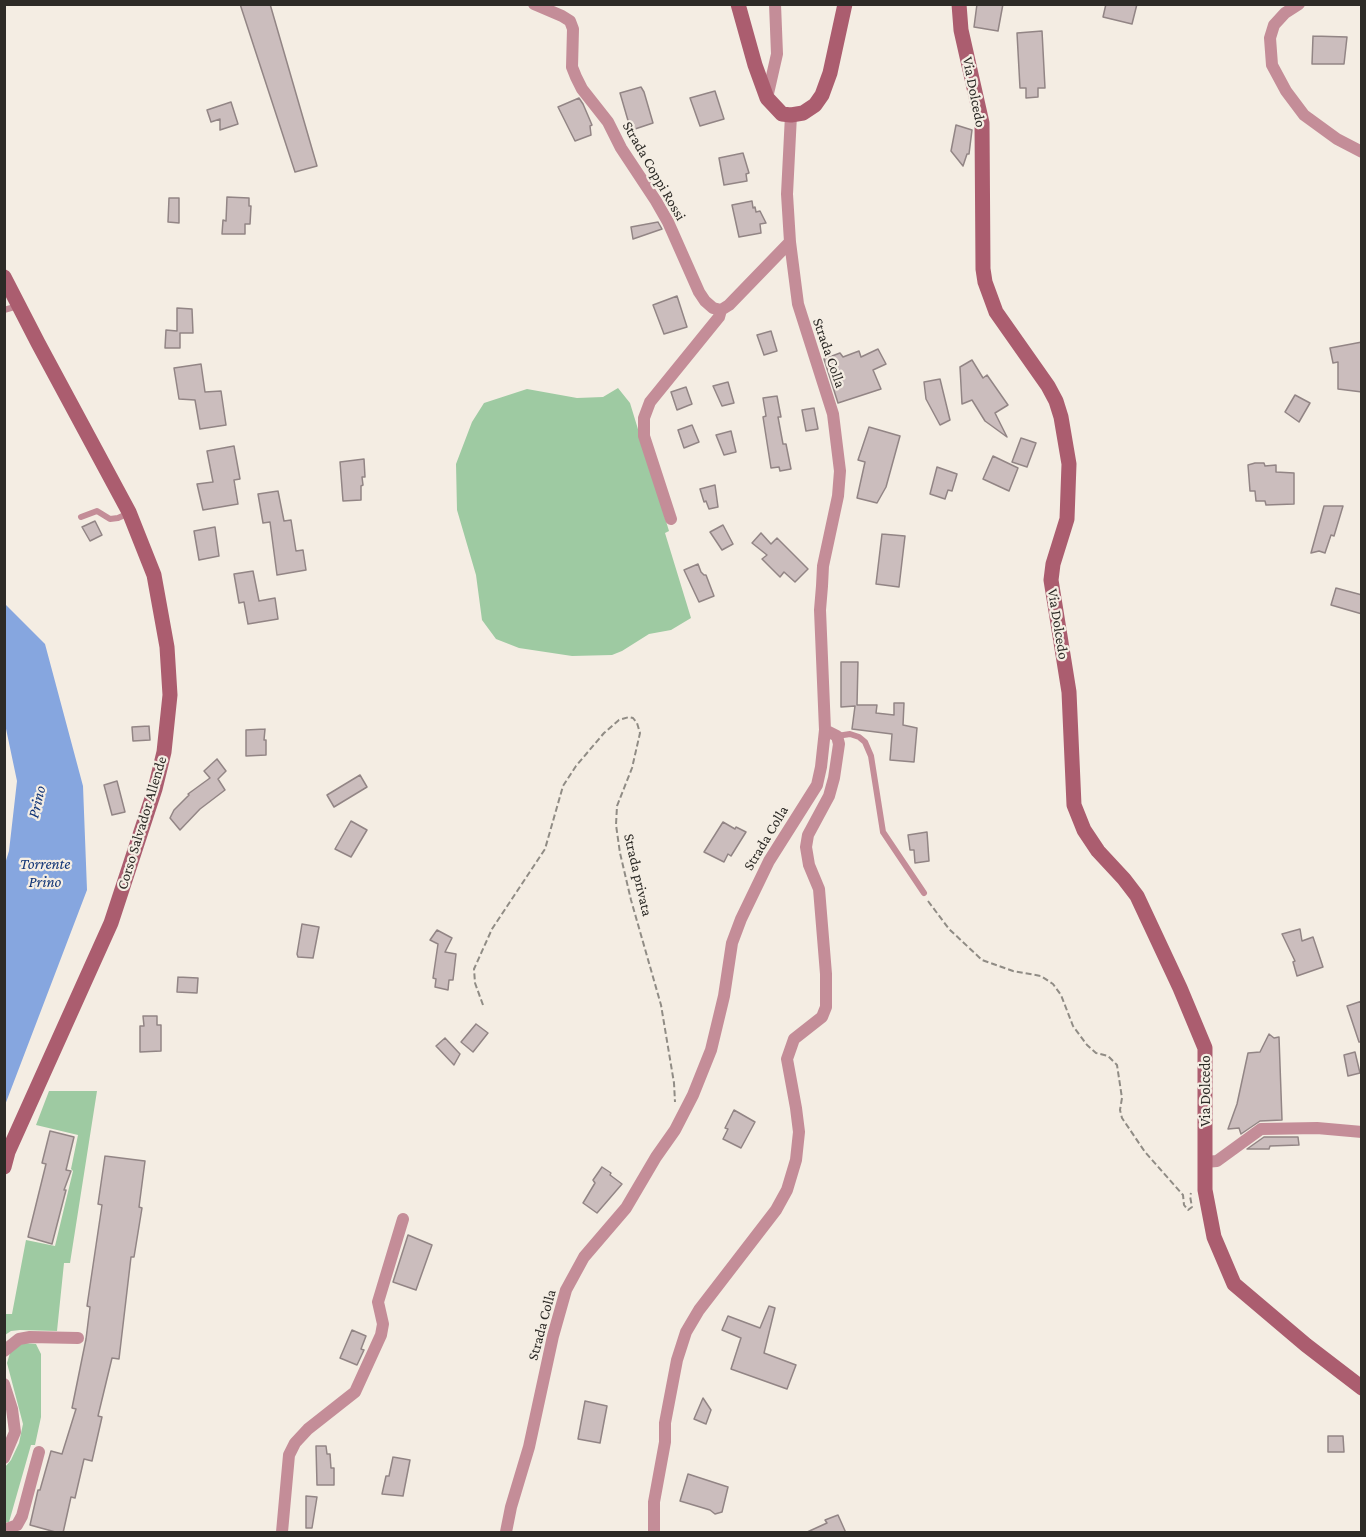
<!DOCTYPE html>
<html>
<head>
<meta charset="utf-8">
<style>
	body { margin:0 }
	#map { position:relative; width:1366px; height:1537px; overflow:hidden; background:#f4ede3; font-family:"Crimson Pro",serif }
	canvas { display:block }
	.frame { position:absolute; inset:0; border:6px solid #2d2b27; pointer-events:none }
</style>
</head>
<body>
<div id="map">
<canvas width="1366" height="1537"></canvas>
<div class="frame"></div>
</div>
<script>
const context = document.querySelector('canvas').getContext('2d');
context.lineJoin = 'round';
function fill(path, color) { context.fillStyle = color; context.fill(path, 'evenodd'); }
const poly = rows => new Path2D(rows.map(r => 'M' + r).join(''));
function trace(path, color, width, dash) { context.strokeStyle = color; context.lineWidth = width; context.lineCap = dash ? 'butt' : 'round'; context.setLineDash(dash || []); context.stroke(path); }
function label(font, color, halo, rows, align = 'center') {
  context.font = font + ' "Crimson Pro",serif'; context.lineWidth = 4.5; context.setLineDash([]); context.textBaseline = 'middle'; context.strokeStyle = halo; context.fillStyle = color; for (const [text, x, y, turn = 0] of rows) {
    context.save(); context.translate(x, y); context.rotate((+turn || 0) * Math.PI / 180); context.textAlign = isNaN(turn) ? turn : align; if (halo) context.strokeText(text, 0, 0); context.fillText(text, 0, 0); context.restore();
  }
}
fill(poly([
	[618,388,630,403,669,531,665,533,691,618,671,630,649,634,622,651,612,655,572,656,519,648,496,639,482,620,476,575,457,510,456,464,472,422,484,403,527,389,577,398,603,397],
	[49,1091,97,1091,70,1263,64,1263,57,1331,20,1330,11,1331,5,1335,6,1314,12,1314,26,1240,55,1246,73,1171,71,1169,78,1135,36,1125],
	[25,1343,36,1344,41,1354,41,1417,35,1445,31,1445,9,1522,5,1523,5,1467,11,1460,19,1443,23,1424,7,1363,10,1353,18,1345]
]), '#9ecaa2');
fill(poly([
	[5,604,45,644,83,786,87,890,5,1105,4,867,9,851,17,781,5,724]
]), '#86a6df');
const building = poly([
	[240,4,270,4,317,166,295,172,240,4],
	[977,4,1003,4,998,31,974,27,977,4],
	[1106,4,1137,4,1132,24,1103,17,1106,4],
	[1042,31,1045,88,1038,88,1038,97,1026,98,1026,88,1020,88,1017,33,1042,31],
	[1313,36,1347,37,1344,64,1312,64,1313,36],
	[641,87,644,92,653,123,635,129,629,124,620,93,641,87],
	[715,91,724,119,700,126,690,98,715,91],
	[579,98,583,104,592,125,590,126,591,135,575,141,558,107,579,98],
	[231,102,238,124,220,130,220,119,211,122,207,110,231,102],
	[956,125,972,130,969,154,967,154,963,166,951,151,956,125],
	[743,153,749,173,746,174,747,181,724,185,719,158,743,153],
	[227,197,249,198,249,206,251,206,250,224,245,224,245,234,222,234,223,220,226,221,227,197],
	[169,198,179,198,179,223,168,222,169,198],
	[752,201,753,208,755,207,756,212,760,211,766,223,760,224,761,233,739,237,732,205,752,201],
	[658,222,662,229,633,239,631,227,658,222],
	[677,296,687,327,664,334,653,305,677,296],
	[177,308,192,309,193,333,180,333,180,348,165,348,166,330,177,331,177,308],
	[771,331,777,351,764,355,757,335,771,331],
	[1362,342,1362,392,1338,389,1338,362,1333,363,1330,348,1362,342],
	[878,349,886,364,873,370,881,389,838,403,824,359,840,353,843,357,859,351,861,357,878,349],
	[972,360,983,378,987,375,1008,405,995,413,1007,437,985,421,972,400,962,404,960,367,972,360],
	[201,364,205,392,221,391,226,425,200,429,195,400,179,399,174,368,201,364],
	[940,379,950,420,940,425,926,399,924,382,940,379],
	[728,382,734,403,722,406,713,386,728,382],
	[686,387,692,404,677,410,671,392,686,387],
	[1295,395,1310,403,1299,422,1285,412,1295,395],
	[777,396,781,417,778,417,783,444,786,444,791,469,780,471,779,467,771,468,763,417,766,416,763,398,777,396],
	[814,408,818,429,806,431,802,410,814,408],
	[692,425,699,442,684,448,678,430,692,425],
	[869,427,900,436,886,487,877,503,857,498,865,462,858,460,869,427],
	[731,431,736,452,724,455,716,435,731,431],
	[1021,438,1036,443,1027,467,1012,462,1021,438],
	[234,446,240,479,234,480,238,504,203,510,197,484,213,482,207,451,234,446],
	[993,456,1018,468,1009,491,983,479,993,456],
	[364,459,365,477,362,477,363,485,361,486,361,500,343,501,340,462,364,459],
	[1255,463,1264,463,1265,466,1276,465,1276,472,1294,473,1294,504,1266,505,1265,501,1256,501,1255,491,1250,491,1248,465,1255,463],
	[937,467,957,474,952,491,948,490,945,499,930,494,937,467],
	[715,485,718,507,709,509,706,501,704,502,700,489,715,485],
	[278,491,284,521,291,520,296,551,303,550,306,570,277,575,270,522,263,523,258,494,278,491],
	[1324,506,1343,506,1334,536,1331,535,1325,553,1319,551,1311,553,1324,506],
	[95,521,102,535,90,541,82,527,95,521],
	[723,525,733,544,722,550,710,532,723,525],
	[215,527,219,556,199,560,194,531,215,527],
	[761,533,771,544,777,538,808,569,795,582,784,572,780,577,762,559,767,555,752,543,761,533],
	[882,534,905,536,899,587,876,584,882,534],
	[698,564,701,572,704,575,706,575,714,596,699,602,684,570,698,564],
	[253,571,259,601,275,598,278,619,248,624,244,602,239,603,234,574,253,571],
	[1336,588,1362,595,1362,614,1331,605,1336,588],
	[841,662,858,662,857,705,877,705,876,713,894,715,894,703,904,703,903,725,917,728,914,762,890,760,892,734,852,729,855,706,841,707,841,662],
	[149,726,150,740,133,741,132,727,149,726],
	[265,729,264,740,266,740,266,755,246,756,246,730,265,729],
	[217,759,226,771,218,779,225,790,200,809,180,830,170,818,174,810,189,795,188,794,210,778,204,771,217,759],
	[360,775,367,787,334,807,327,795,360,775],
	[117,781,125,812,112,815,104,785,117,781],
	[351,821,367,830,351,857,335,849,351,821],
	[723,822,735,829,736,827,746,832,731,856,728,854,724,862,704,852,723,822],
	[927,832,929,861,915,863,914,850,910,850,908,835,927,832],
	[302,924,319,927,313,958,298,957,297,954,302,924],
	[1300,929,1302,941,1313,937,1323,967,1297,976,1293,962,1295,961,1282,934,1300,929],
	[437,930,452,938,445,952,456,954,453,980,449,980,448,990,435,987,436,979,433,978,438,944,430,940,437,930],
	[178,977,198,978,197,993,177,992,178,977],
	[1362,1001,1362,1042,1359,1042,1347,1006,1362,1001],
	[143,1016,157,1016,157,1025,161,1025,161,1051,140,1052,140,1026,144,1026,143,1016],
	[476,1024,488,1033,473,1052,461,1042,476,1024],
	[1269,1034,1274,1038,1279,1037,1282,1120,1260,1121,1241,1134,1239,1128,1228,1129,1237,1104,1248,1053,1260,1052,1269,1034],
	[445,1038,460,1054,454,1065,436,1046,445,1038],
	[1355,1052,1360,1073,1348,1076,1344,1055,1355,1052],
	[734,1110,755,1122,741,1148,723,1139,728,1129,725,1128,734,1110],
	[50,1131,74,1137,66,1170,71,1171,64,1190,66,1190,52,1244,28,1237,46,1164,42,1163,50,1131],
	[1264,1137,1298,1137,1299,1145,1270,1146,1269,1149,1247,1149,1264,1137],
	[105,1156,145,1161,139,1207,142,1208,134,1257,131,1257,119,1359,112,1358,98,1416,102,1417,92,1461,84,1459,75,1498,71,1497,63,1533,59,1533,30,1525,38,1490,40,1490,51,1451,62,1454,76,1409,72,1408,86,1339,90,1307,87,1306,102,1205,98,1204,105,1156],
	[602,1167,611,1173,610,1175,622,1184,597,1213,583,1203,595,1183,593,1180,602,1167],
	[408,1235,432,1245,416,1290,393,1282,408,1235],
	[769,1306,775,1308,764,1353,796,1365,787,1389,731,1369,741,1338,722,1330,728,1316,760,1328,769,1306],
	[352,1330,366,1336,361,1349,364,1350,357,1365,340,1358,352,1330],
	[703,1398,711,1410,706,1424,694,1419,703,1398],
	[585,1401,607,1406,600,1443,578,1439,585,1401],
	[1328,1436,1343,1436,1344,1452,1328,1452,1328,1436],
	[316,1446,326,1446,327,1454,330,1454,331,1468,334,1468,334,1485,317,1485,316,1446],
	[393,1457,410,1460,403,1496,382,1494,386,1476,389,1476,393,1457],
	[688,1474,728,1487,722,1512,715,1514,710,1510,680,1501,688,1474],
	[306,1496,317,1497,312,1528,306,1528,306,1496],
	[838,1515,846,1533,805,1533,827,1523,825,1520,838,1515]
]);
fill(building, '#cbbdbd');
trace(building, '#928585', 1.5);
trace(poly([
	[928,901,949,929,982,960,1013,971,1041,976,1053,984,1061,995,1073,1026,1087,1045,1096,1053,1108,1056,1117,1065,1122,1098,1120,1110,1122,1118,1145,1152,1183,1195,1184,1205,1188,1210,1192,1207,1190,1196,1191,1193],
	[483,1005,475,983,474,969,492,929,545,849,563,786,576,766,604,733,619,720,629,717,633,718,637,723,640,733,632,768,617,806,616,825,620,853,631,900,661,1005,674,1083,675,1102]
]), '#908c85', 2, [6, 3]);
trace(poly([
	[4,310,18,306],
	[81,517,97,511,110,519,118,518,129,513],
	[837,736,850,734,859,737,865,742,871,756,883,832,924,893]
]), '#c48d98', 6);
trace(poly([
	[534,4,562,16,570,21,573,29,572,67,576,77,582,89,608,122,621,148,656,201,668,222,699,292,705,301,713,308,721,310,729,305,790,242],
	[1299,4,1285,13,1274,25,1270,38,1272,65,1286,91,1304,115,1337,139,1362,152],
	[767,98,777,54,775,4],
	[671,519,644,436,644,418,650,402,719,317,721,310],
	[1205,1162,1217,1161,1261,1129,1317,1128,1362,1132],
	[4,1351,19,1339,30,1337,78,1338],
	[4,1384,12,1409,15,1432,4,1458],
	[4,1530,17,1525,22,1516,39,1452],
	[282,1532,289,1455,295,1443,308,1429,355,1392,381,1335,383,1324,378,1302,403,1219],
	[506,1532,511,1507,529,1447,553,1336,566,1290,584,1257,626,1208,656,1157,675,1130,693,1095,711,1050,724,996,732,943,741,919,769,861,817,785,821,767,825,730,820,610,822,586,823,566,838,496,840,471,833,414,798,304,790,242,787,194,791,115],
	[654,1532,654,1502,665,1442,665,1423,677,1360,686,1332,699,1310,776,1210,787,1190,796,1160,799,1132,796,1108,787,1059,794,1039,822,1017,826,1007,826,974,819,889,809,865,806,847,808,835,829,796,834,778,839,744,837,736,825,730]
]), '#c48d98', 12);
trace(poly([
	[738,4,755,65,767,98,782,114,791,115,803,113,815,105,822,95,830,73,845,4],
	[959,4,961,30,982,123,983,269,985,282,996,312,1048,386,1056,401,1061,417,1069,464,1067,519,1053,564,1051,580,1069,692,1074,805,1084,830,1098,851,1124,879,1137,896,1180,988,1205,1048,1205,1190,1214,1237,1234,1284,1306,1345,1362,1388],
	[4,277,38,343,129,512,154,575,167,647,170,695,164,752,155,789,111,923,8,1152,4,1167]
]), '#ab5d6f', 15);
label('15px', '#2d2b27', '#f4ede3', [
	["Via Dolcedo",974,92,79],
	["Strada Coppi Rossi",654,171,60],
	["Strada Colla",829,353,71],
	["Via Dolcedo",1058,624,81],
	["Corso Salvador Allende",142,823,-73],
	["Strada Colla",766,838,-59],
	["Strada privata",638,875,77],
	["Via Dolcedo",1205,1091,-90],
	["Strada Colla",542,1325,-75]
]);
label('italic 16px', '#103476', '#f4ede3', [
	["Prino",37,802,-77],
	["Torrente",45,864],
	["Prino",45,882]
]);
</script>
</body>
</html>
